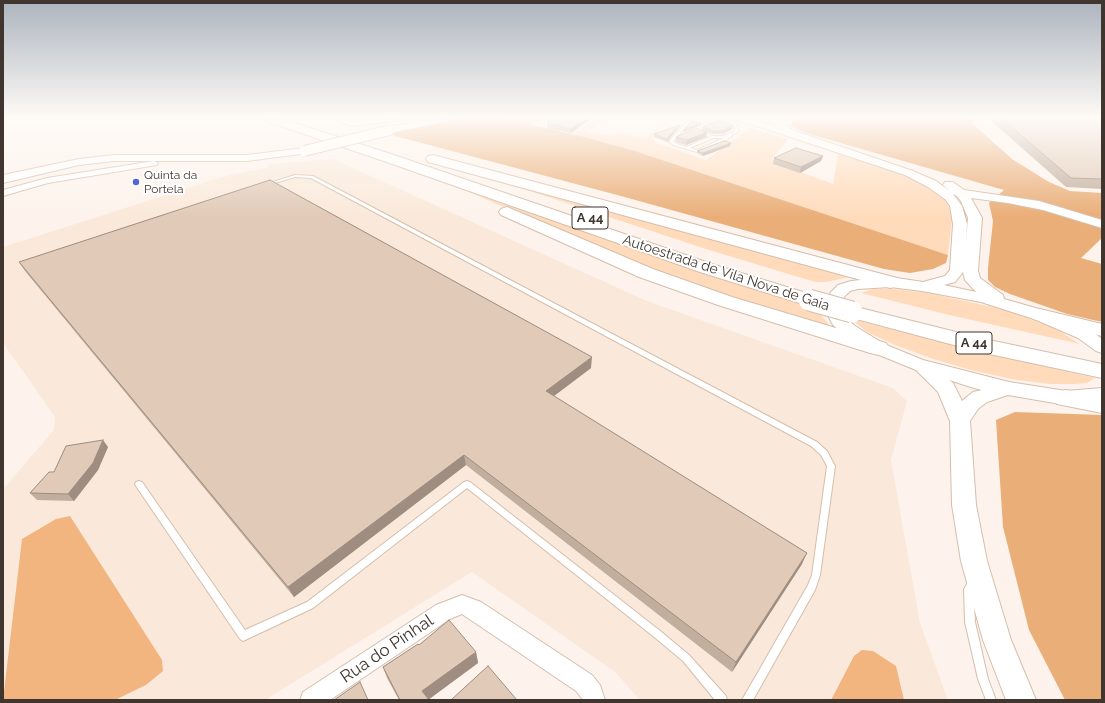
<!DOCTYPE html>
<html>
<head>
<meta charset="utf-8">
<style>
	body { margin:0 }
	#map { position:relative; width:1105px; height:703px; overflow:hidden; background:#fdf3ec; font-family:Raleway,sans-serif }
	canvas { display:block }
	.frame { position:absolute; inset:0; border:4px solid #40362f; pointer-events:none }
</style>
</head>
<body>
<div id="map">
<canvas width="1105" height="703"></canvas>
<div class="frame"></div>
</div>
<script>
const context = document.querySelector('canvas').getContext('2d');
context.lineJoin = 'round';
function fill(path, color) { context.fillStyle = color; context.fill(path, 'evenodd'); }
const poly = rows => new Path2D(rows.map(r => 'M' + r).join(''));
function trace(path, color, width, dash) { context.strokeStyle = color; context.lineWidth = width; context.lineCap = dash ? 'butt' : 'round'; context.setLineDash(dash || []); context.stroke(path); }
function label(font, color, halo, rows, align = 'center') {
  context.font = font + ' Raleway,sans-serif'; context.lineWidth = 4; context.setLineDash([]); context.textBaseline = 'middle'; context.strokeStyle = halo; context.fillStyle = color; for (const [text, x, y, turn = 0] of rows) {
    context.save(); context.translate(x, y); context.rotate((+turn || 0) * Math.PI / 180); context.textAlign = isNaN(turn) ? turn : align; if (halo) context.strokeText(text, 0, 0); context.fillText(text, 0, 0); context.restore();
  }
}
fill(poly([
	[333,159,647,301,893,388,907,401,891,460,920,623,948,700,640,700,615,672,472,572,265,700,3,700,3,489,54,430,55,417,3,343,3,247,229,175,267,168,270,164]
]), '#fae9da');
fill(poly([
	[502,118,547,118,532,125],
	[595,118,606,118,588,132,612,136,617,133,646,138,669,118,672,118,652,137,657,143,706,160,750,128,788,139,772,159,778,164,833,184,838,154,906,175,930,187,947,201,952,217,948,255,635,151,573,134],
	[472,172,854,276,826,282,815,282,709,250],
	[446,182,808,305,817,310,830,326,828,328,699,287,619,257],
	[873,289,895,289,928,293,1002,309,1055,328,1080,344,949,315,861,293],
	[851,319,966,348,1095,378,1087,383,1075,384,1051,384,1017,380,975,371,933,359,895,345,867,332]
]), '#ffdbbc');
fill(poly([
	[461,118,502,118,585,137,635,151,948,255,946,263,933,269,910,273,884,269,621,196,388,134],
	[793,118,974,118,972,123,1012,159,1049,182,1070,191,1102,193,1102,238,1081,258,1102,264,1102,322,1067,314,1010,294,995,287,988,280,988,268,993,221,989,203,1004,190,806,133,791,126],
	[1015,412,1102,415,1102,700,1065,700,1029,630,1003,527,996,420]
]), '#eaae78');
fill(poly([
	[70,516,162,660,163,671,146,685,115,700,3,700,22,539,56,519],
	[862,650,873,651,896,666,904,700,831,700,854,656]
]), '#f2b580');
const lane = poly([
	[690,118,694,118,708,124,719,121,737,122,748,120,750,121,734,124,739,127,738,132,732,134,732,136,723,142,697,152,673,145,669,141,690,118],
	[692,120,708,126,719,123,730,124,735,127,735,131,723,136,713,136,700,132,698,133,699,134,710,137,686,147,675,143,673,141,692,120],
	[713,138,724,138,697,150,690,148,713,138],
	[295,175,313,176,817,442,827,451,835,466,820,575,815,590,753,700,742,700,808,585,812,575,827,466,821,455,811,446,311,178,295,177,268,185,266,184,295,175],
	[139,481,142,482,245,630,307,602,464,482,467,481,470,482,659,630,689,655,726,696,727,700,715,700,683,661,653,636,467,488,313,608,243,641,240,639,136,486,135,484,136,482,139,481],
	[973,578,976,579,977,582,973,590,975,622,988,679,996,700,986,700,978,679,965,622,964,589,970,579,973,578]
]);
const street = poly([
	[330,118,340,118,352,122,385,118,407,118,404,120,352,126,330,118],
	[766,118,774,118,801,135,794,137,766,118],
	[154,161,158,163,157,165,48,183,3,196,3,190,47,178,154,161],
	[462,595,481,602,592,675,600,685,605,700,583,700,576,691,462,614,450,619,330,700,300,700,303,692,436,605,462,595]
]);
const secondary = poly([
	[434,118,454,118,449,121,390,133,385,130,390,127,434,118],
	[733,118,749,118,801,133,913,171,936,181,950,191,943,185,945,182,953,182,964,190,1039,201,1102,220,1102,228,1043,210,1008,203,971,198,982,218,978,271,980,278,1003,295,1004,299,1046,311,1090,330,1102,339,1102,353,1096,351,1078,338,1034,319,981,302,922,291,890,287,858,289,850,291,844,297,842,303,842,312,846,318,855,326,884,344,923,360,1009,382,1066,391,1102,388,1102,402,1082,405,1066,405,1008,395,987,402,978,409,970,421,976,505,987,561,1011,640,1036,700,1006,700,983,640,961,561,952,505,950,421,938,392,916,370,872,352,843,334,833,325,826,312,826,303,831,292,838,285,851,281,890,277,923,282,945,276,950,270,953,224,950,206,946,200,928,187,905,175,733,118],
	[953,194,957,196,961,201,968,218,966,240,967,224,962,206,953,194],
	[963,272,965,280,976,292,944,285,955,282,963,272],
	[949,380,974,388,982,390,973,392,962,401,953,383,949,380],
	[304,148,308,149,309,151,308,153,247,161,114,161,79,165,3,183,3,175,79,159,114,155,247,155,304,148]
]);
const highway = poly([
	[261,118,279,118,391,154,712,264,816,296,819,300,816,304,809,306,700,272,381,160,263,120,261,118],
	[433,155,897,278,899,282,897,286,890,288,883,286,428,162,426,159,428,156,433,155],
	[507,207,653,269,732,297,886,343,889,348,886,353,878,355,870,353,718,305,639,277,501,215,499,212,501,209,507,207],
	[852,306,980,338,1102,364,1102,378,980,352,845,316,842,312,845,308,852,306],
	[1040,309,1102,324,1102,336,1033,319,1030,315,1033,311,1040,309],
	[1066,390,1102,397,1102,413,1057,404,1054,398,1057,392,1066,390]
]);
trace(lane, '#d5beab', 2);
trace(street, '#d5beab', 2);
trace(secondary, '#d5beab', 2);
trace(highway, '#d5beab', 2);
fill(lane, '#fff');
fill(street, '#fff');
fill(secondary, '#fff');
fill(highway, '#fff');
const secondaryBridge = poly([
	[304,151,390,130]
]);
const highwayBridge = poly([
	[809,300,852,312]
]);
trace(secondaryBridge, '#d5beab', 12, []);
trace(highwayBridge, '#d5beab', 23, []);
trace(secondaryBridge, '#fff', 10);
trace(highwayBridge, '#fff', 21);
fill(poly([
	[593,118,571,133,547,128,547,123],
	[988,118,1102,118,1102,189,1066,187],
	[680,125,679,127,669,139,669,143,654,137,654,134],
	[703,127,732,129,723,134,713,134,707,132,706,137,686,145,676,142,676,137,702,130],
	[731,143,730,146,703,156,697,153,697,151],
	[823,156,821,161,800,173,773,164,774,158],
	[19,262,591,368,554,396,802,564,732,672,466,465,294,597,25,271],
	[108,447,98,470,74,501,37,500,30,493,54,472],
	[419,645,476,652,478,663,429,699,429,700,399,700,387,678,383,667]
]), '#c2ae9d');
fill(poly([
	[587,118,593,118,571,133,571,129],
	[701,123,701,125,683,132,684,130],
	[680,125,679,127,668,140,668,137],
	[733,125,732,129,723,134,723,131],
	[707,132,706,137,686,145,687,140],
	[731,143,730,146,703,156,703,153],
	[823,156,821,161,800,173,801,167],
	[592,357,591,368,546,402,546,391],
	[103,440,108,447,98,470,74,501,68,494],
	[464,455,466,465,294,597,288,587],
	[807,553,802,564,732,672,736,662],
	[476,652,478,663,428,700,422,691]
]), '#9e8d80');
const building = poly([
	[556,118,587,118,571,129,547,123,556,118],
	[1001,118,1102,118,1102,179,1071,178,1001,118],
	[692,121,701,123,684,130,692,121],
	[719,121,733,125,723,131,714,131,703,127,719,121],
	[680,125,668,137,669,140,654,134,680,125],
	[696,128,707,132,687,140,676,137,696,128],
	[724,141,731,143,703,153,697,151,724,141],
	[796,148,823,156,801,167,774,158,796,148],
	[270,180,592,357,546,391,807,553,736,662,464,455,288,587,19,262,270,180],
	[103,440,93,463,68,494,30,493,49,472,54,472,66,446,103,440],
	[449,620,476,652,422,691,429,700,400,700,383,667,418,644,419,645,449,620],
	[488,666,517,700,451,700,488,666],
	[360,682,368,700,334,700,360,682]
]);
fill(building, '#e1cab7');
trace(building, '#9e8d80', 1);
const sky = context.createLinearGradient(0, 0, 0, 217);
sky.addColorStop(0, '#acb4be');
sky.addColorStop(0.54, '#fefaf6');
sky.addColorStop(1, '#fefaf600');
context.fillStyle = sky;
context.fillRect(0, 0, 1105, 217);
for (const [x, y, r, color] of [
	[136,182,4,"#5265db"]
]) { const dot = new Path2D(); dot.arc(x, y, r, 0, 2 * Math.PI); context.fillStyle = color; context.fill(dot); trace(dot, '#fff', 1.5); }
label('12px', '#40362f', '#fff', [
	["Quinta da",144,175],
	["Portela",144,189]
], 'left');
for (const [x, y, w] of [
	[590,218,36],
	[974,343,36]
]) { const box = new Path2D(); box.roundRect(x - w / 2, y - 11, w, 22, 3); context.fillStyle = '#fff'; context.fill(box); trace(box, '#40362f', 1); }
label('bold 13px', '#40362f', null, [
	["A 44",590,218],
	["A 44",974,343]
]);
label('14px', '#40362f', '#fff', [
	["Autoestrada de Vila Nova de Gaia",726,273,18]
]);
label('17px', '#40362f', '#fff', [
	["Rua do Pinhal",387,649,-34]
]);
</script>
</body>
</html>
